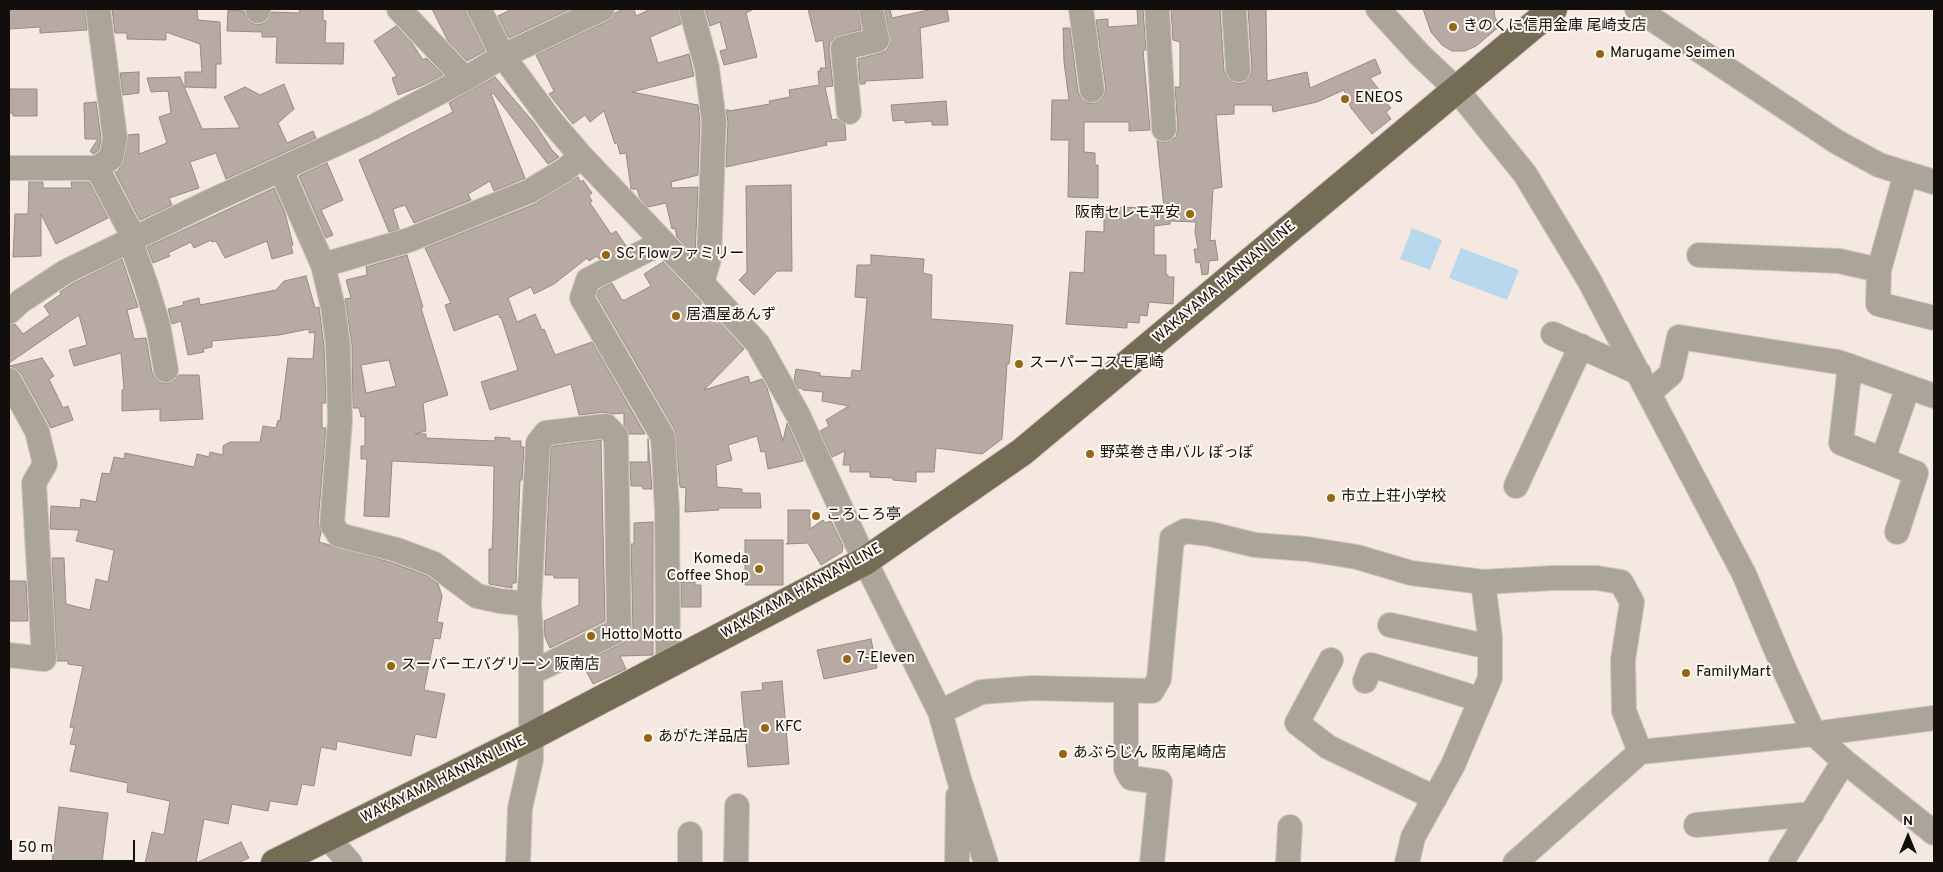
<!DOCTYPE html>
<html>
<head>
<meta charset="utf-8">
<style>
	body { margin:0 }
	#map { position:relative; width:1943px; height:872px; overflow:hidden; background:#f4e8e0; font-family:Overpass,sans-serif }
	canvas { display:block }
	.frame { position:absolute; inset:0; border:10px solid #120e0b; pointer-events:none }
	.north { position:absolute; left:1883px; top:812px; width:50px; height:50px; -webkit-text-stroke:4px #fef6f1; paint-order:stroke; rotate:0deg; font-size:14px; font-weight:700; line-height:20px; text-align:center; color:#120e0b }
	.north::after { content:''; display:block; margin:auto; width:18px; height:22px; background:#120e0b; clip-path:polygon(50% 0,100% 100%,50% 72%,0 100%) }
	.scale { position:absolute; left:10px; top:840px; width:125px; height:22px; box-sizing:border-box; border:2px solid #120e0b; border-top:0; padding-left:6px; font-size:15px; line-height:18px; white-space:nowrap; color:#120e0b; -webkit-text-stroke:4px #fef6f1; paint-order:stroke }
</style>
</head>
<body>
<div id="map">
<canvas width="1943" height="872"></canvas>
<div class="frame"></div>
<div class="north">N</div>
<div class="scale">50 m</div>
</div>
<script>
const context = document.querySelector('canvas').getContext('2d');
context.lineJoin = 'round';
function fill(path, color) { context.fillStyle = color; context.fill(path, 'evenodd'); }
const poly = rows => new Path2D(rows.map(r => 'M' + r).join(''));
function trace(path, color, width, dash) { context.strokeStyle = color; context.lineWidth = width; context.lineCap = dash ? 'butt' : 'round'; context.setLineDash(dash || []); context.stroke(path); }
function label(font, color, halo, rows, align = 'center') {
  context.font = font + ' Overpass,"Noto Sans JP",sans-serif'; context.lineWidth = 4; context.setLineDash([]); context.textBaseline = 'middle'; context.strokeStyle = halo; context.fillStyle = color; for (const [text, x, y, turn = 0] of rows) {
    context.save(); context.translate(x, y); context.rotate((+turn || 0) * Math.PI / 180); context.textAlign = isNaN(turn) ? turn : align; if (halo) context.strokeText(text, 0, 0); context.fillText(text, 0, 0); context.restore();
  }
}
fill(poly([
	[1412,228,1442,240,1430,270,1400,259],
	[1461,248,1519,270,1507,300,1449,278]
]), '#bad8ed');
const building = poly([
	[9,9,85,9,87,30,40,33,40,27,9,29,9,9],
	[112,9,197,9,198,20,220,22,221,64,216,64,216,88,185,87,185,72,202,72,200,44,166,32,166,40,127,39,127,33,115,33,112,9],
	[300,9,323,9,323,20,326,21,325,43,344,43,343,64,276,63,277,37,262,37,262,32,227,31,228,10,244,11,246,17,251,23,258,25,265,23,270,18,271,12,299,13,300,9],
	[432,9,465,9,467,15,485,51,467,61,448,41,432,9],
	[512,9,570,9,509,38,498,16,512,9],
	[623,9,634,9,636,16,651,9,678,9,681,24,650,37,658,63,689,54,694,76,632,92,698,105,700,122,698,175,671,182,672,188,698,187,695,256,677,237,675,228,672,229,666,203,648,207,640,198,637,189,631,189,626,153,620,154,617,142,615,144,604,111,590,122,585,115,573,124,549,94,554,91,536,55,608,21,615,13,623,9],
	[705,9,752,9,752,10,746,13,757,57,724,65,720,51,727,49,720,22,710,26,705,9],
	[808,9,858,9,861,30,839,35,830,42,829,49,833,86,825,87,832,120,837,119,845,125,846,140,826,142,827,145,726,167,728,122,726,110,729,110,729,111,770,104,769,101,790,97,789,90,819,85,818,71,821,71,820,68,826,68,823,40,816,42,808,9],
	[885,9,890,9,892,18,933,9,947,9,949,21,920,28,923,78,865,81,865,84,860,84,858,59,881,53,887,50,890,44,885,9],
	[1137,9,1143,9,1146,50,1143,50,1150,130,1129,131,1129,122,1084,122,1084,152,1095,153,1095,165,1098,165,1098,198,1068,197,1069,140,1051,140,1052,100,1069,100,1064,62,1063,28,1070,28,1078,92,1081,98,1086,102,1094,104,1100,101,1104,96,1106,89,1096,20,1108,19,1108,27,1138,25,1137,9],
	[1171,9,1220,9,1224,71,1227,78,1232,82,1239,84,1245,82,1250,76,1252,69,1248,9,1266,9,1267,81,1307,72,1310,88,1375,59,1381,73,1370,78,1383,95,1381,97,1391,108,1386,112,1391,119,1372,134,1351,108,1344,90,1317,102,1273,112,1272,105,1234,105,1234,114,1216,115,1222,187,1213,189,1210,241,1215,240,1218,260,1209,261,1208,274,1202,275,1200,262,1196,263,1194,249,1198,249,1195,232,1196,222,1170,221,1170,224,1154,226,1154,255,1166,255,1166,275,1168,275,1168,277,1174,277,1173,304,1149,302,1147,316,1140,315,1139,323,1127,322,1127,328,1066,324,1070,272,1084,273,1086,231,1104,232,1104,207,1164,208,1157,140,1165,143,1176,137,1178,128,1175,87,1180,87,1180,42,1173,40,1171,9],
	[1423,9,1494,9,1495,18,1501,25,1476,46,1465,51,1452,51,1442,45,1431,32,1423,9],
	[396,26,412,43,423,60,426,58,443,75,421,86,398,95,392,78,397,76,374,41,396,26],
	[139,72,139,93,123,95,120,73,139,72],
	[180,77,202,129,240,128,224,97,245,87,260,95,284,84,294,109,278,123,287,143,313,131,316,138,226,179,216,153,190,162,199,188,169,198,172,205,140,220,115,172,118,171,124,161,128,135,139,134,139,154,167,143,159,117,171,113,168,91,151,92,147,78,180,77],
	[495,77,535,124,552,150,559,157,548,164,493,93,491,94,525,178,494,191,490,181,468,194,471,200,414,223,405,205,393,209,399,229,389,232,359,160,453,112,449,103,495,77],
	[9,89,37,89,37,116,13,116,13,113,9,113,9,89],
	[946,101,948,125,932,125,932,121,905,123,905,120,893,121,891,105,946,101],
	[96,102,101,138,99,150,93,154,90,151,98,139,85,139,84,103,96,102],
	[327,163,343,200,321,210,333,235,326,238,299,176,327,163],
	[578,177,581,182,583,180,592,193,589,196,592,201,590,203,611,234,616,231,626,246,599,259,597,256,589,261,587,258,554,284,534,294,531,287,508,298,517,322,535,314,542,330,544,329,555,355,592,342,645,434,629,434,624,425,624,413,613,414,604,412,579,415,571,384,490,410,481,382,518,370,501,317,500,318,498,314,454,331,445,305,451,303,425,248,535,204,578,177],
	[29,182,43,182,43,188,72,188,71,182,89,182,108,218,56,244,41,214,41,256,13,257,15,214,28,214,29,182],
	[791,185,792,271,777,271,754,295,739,280,747,272,746,186,791,185],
	[274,188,285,213,293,245,291,246,293,253,272,259,267,241,225,258,216,241,212,242,211,240,194,248,191,242,168,253,170,256,153,263,147,247,274,188],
	[407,255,423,307,421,308,448,395,423,403,426,431,415,434,426,434,426,438,495,441,495,437,510,438,510,441,521,441,521,447,524,447,522,480,520,480,516,583,512,583,512,588,489,584,489,549,492,549,493,527,494,466,392,461,389,517,364,516,367,459,361,459,361,446,365,446,365,416,361,417,359,408,353,408,352,345,345,299,351,298,346,280,367,275,366,267,407,255],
	[389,360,396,386,366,393,361,365,389,360],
	[871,255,924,259,923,273,932,275,931,319,1013,325,1009,364,1007,364,1002,439,982,454,936,448,934,472,916,472,916,482,893,480,893,478,870,477,870,472,850,472,850,465,843,465,845,451,832,457,820,431,829,426,826,420,849,406,822,401,823,392,803,390,801,388,798,388,794,380,796,369,820,373,820,376,851,378,852,370,861,371,867,298,855,297,857,265,871,265,871,255],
	[122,259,138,307,127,310,134,339,146,338,152,372,155,378,161,383,169,383,175,380,179,375,199,375,203,419,160,421,160,409,122,411,122,390,124,389,121,353,74,366,69,350,87,345,79,315,9,363,9,325,15,324,23,334,50,315,44,306,61,294,60,292,72,284,122,259],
	[663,262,700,301,705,310,707,309,744,349,704,390,748,376,750,383,762,379,767,388,783,441,787,423,803,459,803,461,768,469,765,451,761,452,757,436,728,445,732,460,716,465,717,487,742,489,742,493,760,493,761,508,718,508,719,510,685,512,686,488,680,487,675,430,597,296,599,290,612,283,622,300,625,300,651,286,644,274,663,262],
	[306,276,315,308,319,307,324,346,326,403,322,403,322,428,326,428,318,523,321,532,319,542,393,563,427,576,438,584,442,596,437,622,443,623,440,639,434,638,424,690,445,694,436,738,415,734,411,756,337,741,336,750,321,747,314,786,302,784,297,805,270,801,268,811,232,804,228,824,204,819,196,863,145,863,152,832,164,835,170,801,127,792,128,783,70,771,76,745,70,744,74,728,70,727,83,666,68,664,68,661,57,661,52,558,64,558,66,604,90,610,96,579,108,582,114,550,76,541,79,530,50,529,51,506,80,508,81,499,96,502,102,473,110,474,114,457,124,459,125,453,194,467,197,454,209,457,210,452,223,455,223,446,230,442,260,442,263,426,276,428,278,420,280,421,288,358,313,359,315,332,309,333,309,329,279,335,212,341,212,347,203,349,204,352,188,355,181,321,172,324,168,309,184,305,183,302,199,298,200,305,276,290,284,281,306,276],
	[42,358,54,376,49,379,63,408,68,406,73,420,51,428,21,373,17,369,10,366,42,358],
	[648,439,652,489,643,489,642,486,631,486,630,462,648,462,648,439],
	[601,440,605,621,550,648,545,637,544,621,579,605,579,578,554,578,554,575,545,575,551,448,553,446,601,440],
	[788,510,810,510,810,529,823,520,825,523,831,521,843,546,842,552,821,565,808,543,786,544,788,543,788,510],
	[653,522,653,655,620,656,626,669,593,684,582,663,625,642,631,637,633,630,631,544,634,544,634,523,653,522],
	[745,540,783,540,783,585,745,585,745,540],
	[9,581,26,581,28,621,9,621,9,581],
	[681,582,695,582,695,585,701,585,701,607,681,607,681,582],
	[871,639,877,668,824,679,817,650,871,639],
	[782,681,789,764,748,767,741,692,763,690,762,683,782,681],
	[59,807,108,813,102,863,52,863,59,807],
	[241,842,249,858,238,863,196,863,241,842]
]);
fill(building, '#b6aaa2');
trace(building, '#968b83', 1);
const minor = poly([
	[98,9,115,138,111,158,97,168,134,238],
	[399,9,465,79],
	[479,9,503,56,551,121,581,156,702,283,758,344,798,415,865,561,940,712,959,779,986,863],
	[691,9,707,68,714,121,709,259,702,283],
	[1081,9,1092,90],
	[1157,9,1164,129],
	[1234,9,1238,70],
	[1378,9,1420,55,1457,90,1525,174,1589,280,1744,574,1785,671,1814,734,1844,761,1934,833],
	[1637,9,1837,142,1879,165,1934,182],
	[258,11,258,9],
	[849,112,843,48,877,40,871,9],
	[9,168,97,168],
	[281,170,323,265,333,307,338,345,340,420,332,524,339,535,397,550,434,564,477,596,500,601,529,604,531,632,531,760,520,808,518,863],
	[1906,173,1879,270,1878,304,1934,318],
	[128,241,134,251,146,285,158,325,166,370],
	[663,242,588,280,582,298,663,437,667,510,668,664],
	[1699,255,1839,261,1879,270],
	[323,265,409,240,530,191,565,170,581,156],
	[9,312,21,301,65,272,209,202,373,127,465,79,503,56,602,9],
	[1553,334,1639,373],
	[1850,366,1841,443,1916,473,1897,532],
	[9,380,37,431,45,464,34,483,44,659,9,655],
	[1649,393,1671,374,1679,337,1838,362,1934,396],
	[1883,459,1908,387],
	[1516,486,1581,346],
	[529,604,538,443,546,433,606,426,616,436,619,630,531,673],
	[1390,625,1490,647],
	[1331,660,1297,723,1328,747,1435,798],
	[1365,681,1371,665,1481,700],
	[1126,691,1126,769,1131,778,1160,782,1152,863],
	[940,712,981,692,1033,688,1152,691,1159,679,1172,538,1185,531,1210,534,1255,545,1307,549,1357,557,1411,573,1483,582,1553,578,1597,578,1621,582,1632,602,1623,660,1624,711,1640,752],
	[1696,825,1812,814],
	[327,837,350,863],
	[690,863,690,834],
	[736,863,737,806],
	[957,863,958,796],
	[1288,863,1290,827],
	[1407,863,1413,837,1453,765,1490,678,1490,637,1483,582],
	[1515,863,1640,752,1814,734,1934,718],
	[1781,863,1844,761]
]);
const major = poly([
	[275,863,530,737,865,561,1022,452,1553,9]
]);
trace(minor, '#d0c5be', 26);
trace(major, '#d0c5be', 30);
trace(minor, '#aaa598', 24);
trace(major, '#746c54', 28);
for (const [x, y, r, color] of [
	[1453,27,5,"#956615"],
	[1600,54,5,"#956615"],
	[1345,99,5,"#956615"],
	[1190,214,5,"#956615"],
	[606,255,5,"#956615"],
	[676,316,5,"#956615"],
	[1019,364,5,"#956615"],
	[1090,454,5,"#956615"],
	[1331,498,5,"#956615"],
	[816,516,5,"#956615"],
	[759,569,5,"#956615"],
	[591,636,5,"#956615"],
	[847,659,5,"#956615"],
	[391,666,5,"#956615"],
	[1686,673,5,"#956615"],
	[765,728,5,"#956615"],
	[648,738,5,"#956615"],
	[1063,754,5,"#956615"]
]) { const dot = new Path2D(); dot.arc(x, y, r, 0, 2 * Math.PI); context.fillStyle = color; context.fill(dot); trace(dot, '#fef6f1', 2); }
label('15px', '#120e0b', '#fef6f1', [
	["きのくに信用金庫 尾崎支店",1463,27],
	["Marugame Seimen",1610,54],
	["ENEOS",1355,99],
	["阪南セレモ平安",1180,214,"right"],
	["SC Flowファミリー",616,255],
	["居酒屋あんず",686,316],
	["スーパーコスモ尾崎",1029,364],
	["野菜巻き串バル ぽっぽ",1100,454],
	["市立上荘小学校",1341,498],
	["ころころ亭",826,516],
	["Komeda",749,560,"right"],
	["Coffee Shop",749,577,"right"],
	["Hotto Motto",601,636],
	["7-Eleven",857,659],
	["スーパーエバグリーン 阪南店",401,666],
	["FamilyMart",1696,673],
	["KFC",775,728],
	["あがた洋品店",658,738],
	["あぶらじん 阪南尾崎店",1073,754]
], 'left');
label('15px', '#120e0b', '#fef6f1', [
	["WAKAYAMA HANNAN LINE",1225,283,-40],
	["WAKAYAMA HANNAN LINE",802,592,-29],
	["WAKAYAMA HANNAN LINE",444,780,-26]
]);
</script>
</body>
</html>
